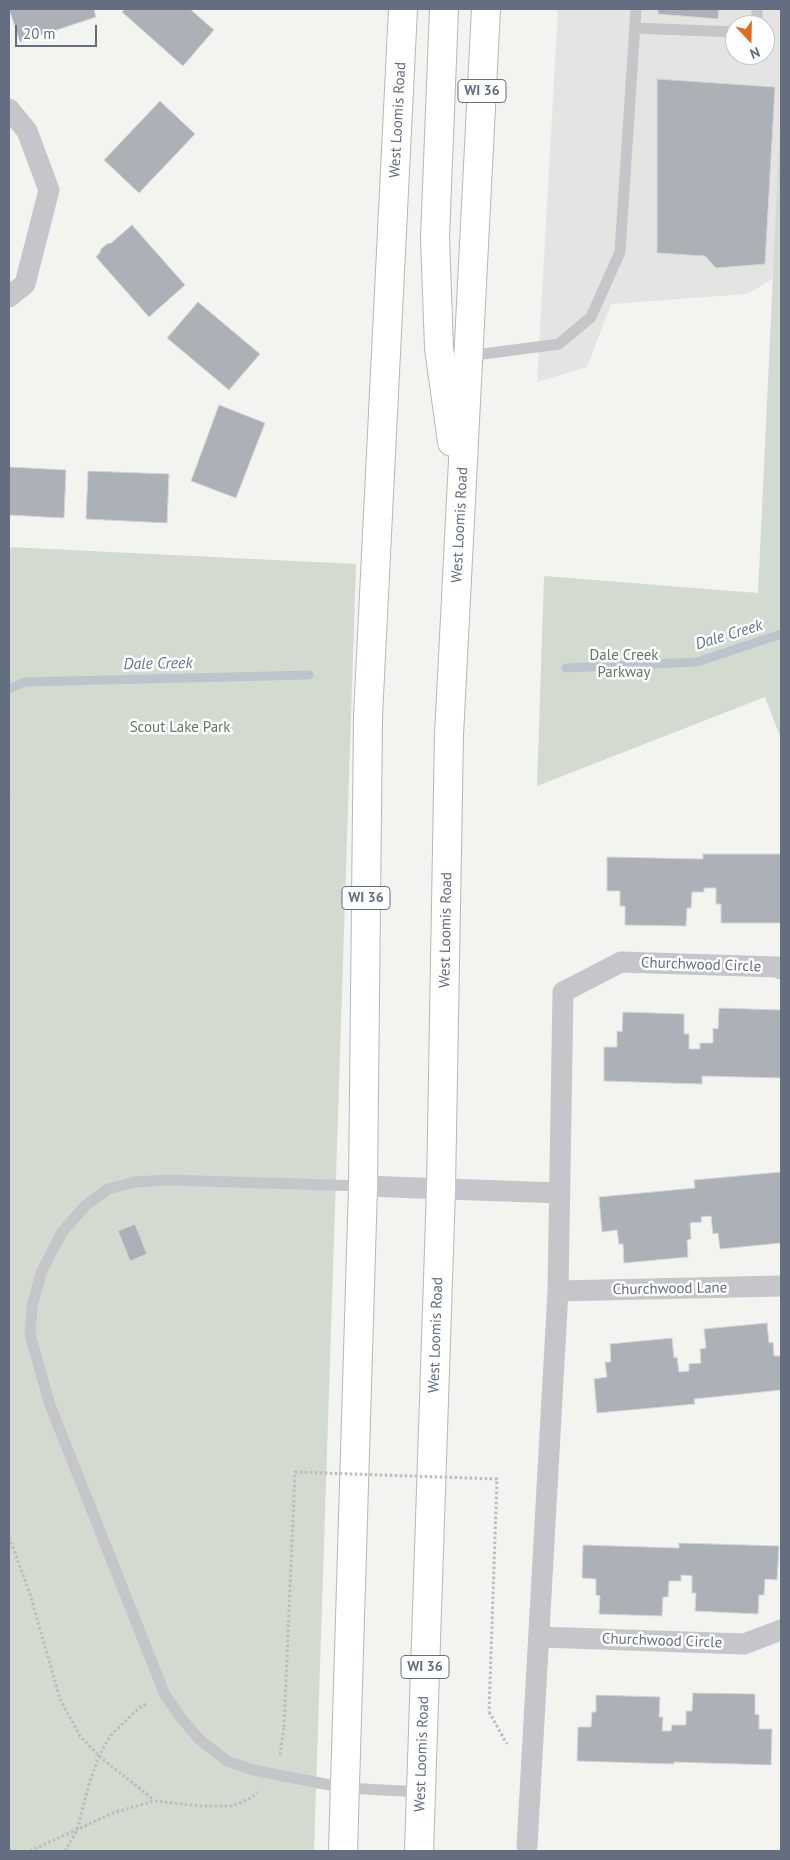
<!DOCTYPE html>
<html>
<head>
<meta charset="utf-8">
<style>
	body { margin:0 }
	#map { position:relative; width:790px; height:1860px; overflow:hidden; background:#f3f4f0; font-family:"PT Sans",sans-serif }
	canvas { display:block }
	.frame { position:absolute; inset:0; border:10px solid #636f81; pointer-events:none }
	.north { position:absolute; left:725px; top:15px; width:50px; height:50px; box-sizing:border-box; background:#fff; border:1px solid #c1c5cd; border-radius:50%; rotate:159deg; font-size:14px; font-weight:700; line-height:20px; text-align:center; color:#636f81 }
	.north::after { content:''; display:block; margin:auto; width:18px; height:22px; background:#e26c22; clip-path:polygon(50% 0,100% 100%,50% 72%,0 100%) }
	.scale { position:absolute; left:15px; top:25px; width:82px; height:22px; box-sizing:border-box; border:2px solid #636f81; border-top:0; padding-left:6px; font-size:15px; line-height:18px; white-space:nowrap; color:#636f81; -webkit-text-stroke:4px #fff; paint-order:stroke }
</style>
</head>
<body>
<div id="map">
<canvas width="790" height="1860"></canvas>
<div class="frame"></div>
<div class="north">N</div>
<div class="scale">20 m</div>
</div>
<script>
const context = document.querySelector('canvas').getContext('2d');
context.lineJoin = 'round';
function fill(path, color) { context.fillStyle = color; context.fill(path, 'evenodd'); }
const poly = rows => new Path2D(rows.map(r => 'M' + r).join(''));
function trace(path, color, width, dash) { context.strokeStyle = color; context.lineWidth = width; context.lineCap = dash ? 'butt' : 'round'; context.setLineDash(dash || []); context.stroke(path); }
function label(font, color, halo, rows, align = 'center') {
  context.font = font + ' "PT Sans",sans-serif'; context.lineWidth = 5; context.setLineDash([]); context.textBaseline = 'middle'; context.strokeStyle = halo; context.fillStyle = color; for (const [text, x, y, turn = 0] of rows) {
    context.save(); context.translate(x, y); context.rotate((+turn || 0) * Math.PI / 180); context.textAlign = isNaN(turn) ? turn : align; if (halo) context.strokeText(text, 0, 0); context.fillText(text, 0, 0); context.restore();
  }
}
fill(poly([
	[558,9,781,9,781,274,747,294,611,304,587,367,537,382],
	[735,25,765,25,765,55,735,55]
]), '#e4e4e3');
fill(poly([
	[781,105,781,739,765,697,537,786,544,576,758,593],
	[9,547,356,564,314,1851,9,1851]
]), '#d3dbd1');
trace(poly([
	[566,668,697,662,781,634],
	[9,689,25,682,309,675]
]), '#bcc5cc', 9);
const building = poly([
	[9,9,94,9,96,17,20,42,9,9],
	[125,9,190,9,214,30,183,66,122,12,125,9],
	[658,9,719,9,718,19,658,14,658,9],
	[657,79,775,87,765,264,716,268,705,256,657,253,657,79],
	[160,101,195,134,139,193,104,160,160,101],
	[132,225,185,285,149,317,96,257,101,251,100,250,108,243,110,244,132,225],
	[198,302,260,354,229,390,167,338,198,302],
	[219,405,265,423,236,498,191,481,219,405],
	[9,467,66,470,64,518,9,515,9,467],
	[88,471,169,474,167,523,86,519,88,471],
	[703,854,781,854,781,923,721,923,721,904,716,904,716,888,704,888,704,892,692,892,691,908,687,908,686,926,625,925,625,906,620,906,620,891,607,891,607,857,703,859,703,854],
	[719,1008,781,1010,781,1078,702,1076,702,1084,604,1081,604,1047,617,1047,617,1031,622,1032,623,1012,684,1014,684,1034,689,1034,689,1049,700,1049,700,1043,713,1043,713,1028,718,1029,719,1008],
	[781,1172,781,1243,720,1249,718,1233,713,1234,711,1216,701,1217,702,1222,690,1223,691,1239,687,1240,688,1257,624,1263,623,1244,619,1244,617,1230,602,1232,599,1197,695,1188,694,1180,781,1172],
	[135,1224,147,1254,130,1261,118,1231,135,1224],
	[767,1323,769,1343,773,1342,774,1356,781,1356,781,1390,694,1399,695,1404,597,1413,594,1379,607,1377,605,1362,611,1362,610,1344,672,1338,674,1358,677,1357,679,1372,689,1371,689,1364,701,1363,700,1349,706,1348,704,1329,767,1323],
	[679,1543,779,1546,777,1580,765,1579,764,1595,759,1595,758,1614,695,1611,696,1593,692,1593,692,1576,681,1575,681,1581,669,1581,668,1597,663,1597,662,1616,599,1614,600,1596,596,1595,596,1579,582,1578,583,1545,679,1548,679,1543],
	[693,1693,755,1694,755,1714,759,1715,759,1729,772,1729,771,1765,674,1762,674,1764,577,1761,578,1727,591,1727,592,1712,596,1712,596,1695,660,1697,659,1717,663,1717,662,1731,671,1731,672,1725,686,1725,686,1711,692,1711,693,1693]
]);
fill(building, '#acb1b8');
trace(building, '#d5d5d3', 1);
const primary = poly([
	[444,9,435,238,439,348,452,442],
	[343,1851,363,1186,368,716,403,9],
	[419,1851,441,1189,449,735,486,9]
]);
trace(primary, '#b4b7bc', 30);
trace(poly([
	[9,800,9,799],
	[9,1537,30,1594,60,1699,80,1736,99,1756,154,1800],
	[489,1712,507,1744],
	[280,1755,284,1727],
	[30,1851,113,1813,154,1801,203,1806,232,1806,251,1798,257,1792],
	[65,1851,77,1830,89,1784,99,1756,110,1736,139,1708,148,1703]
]), '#bbbcbf', 3, [2.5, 2.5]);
trace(poly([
	[757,25,757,9],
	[635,28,735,32],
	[468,356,559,344,591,317,620,252,636,9],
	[363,1186,167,1180,135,1182,108,1189,85,1206,62,1232,41,1273,32,1307,30,1334,50,1405,165,1695,181,1718,199,1739,227,1761,253,1770,345,1788,421,1792]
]), '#c4c6ca', 11);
trace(poly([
	[9,109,27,131,49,190,25,284,9,297],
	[363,1186,560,1193],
	[558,1291,781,1286],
	[540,1637,744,1644,781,1630],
	[527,1846,558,1291,563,992,621,962,777,967,781,969]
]), '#c4c6ca', 21);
trace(primary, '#fff', 28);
trace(poly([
	[284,1727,295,1472,497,1479,489,1712]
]), '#bbbcbf', 3, [2.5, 2.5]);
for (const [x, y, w] of [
	[482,91,48],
	[366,898,48],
	[425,1667,48]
]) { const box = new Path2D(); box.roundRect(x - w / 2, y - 11.5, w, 23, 4); context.fillStyle = '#fff'; context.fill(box); trace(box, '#636f81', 1); }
label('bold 14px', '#636f81', null, [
	["WI 36",482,91],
	["WI 36",366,898],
	["WI 36",425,1667]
]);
label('15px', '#636f81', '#fff', [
	["West Loomis Road",398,120,-87],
	["West Loomis Road",460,525,-87],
	["West Loomis Road",446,930,-89],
	["Churchwood Circle",701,965,2],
	["Churchwood Lane",670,1289,-1],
	["West Loomis Road",436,1335,-88],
	["Churchwood Circle",662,1641,2],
	["West Loomis Road",422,1754,-88]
]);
label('15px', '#637862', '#fff', [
	["Dale Creek",624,656],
	["Parkway",624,673],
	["Scout Lake Park",180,728]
]);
label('italic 16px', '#637785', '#fff', [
	["Dale Creek",729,635,-17],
	["Dale Creek",158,664,-1]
]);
</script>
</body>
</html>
